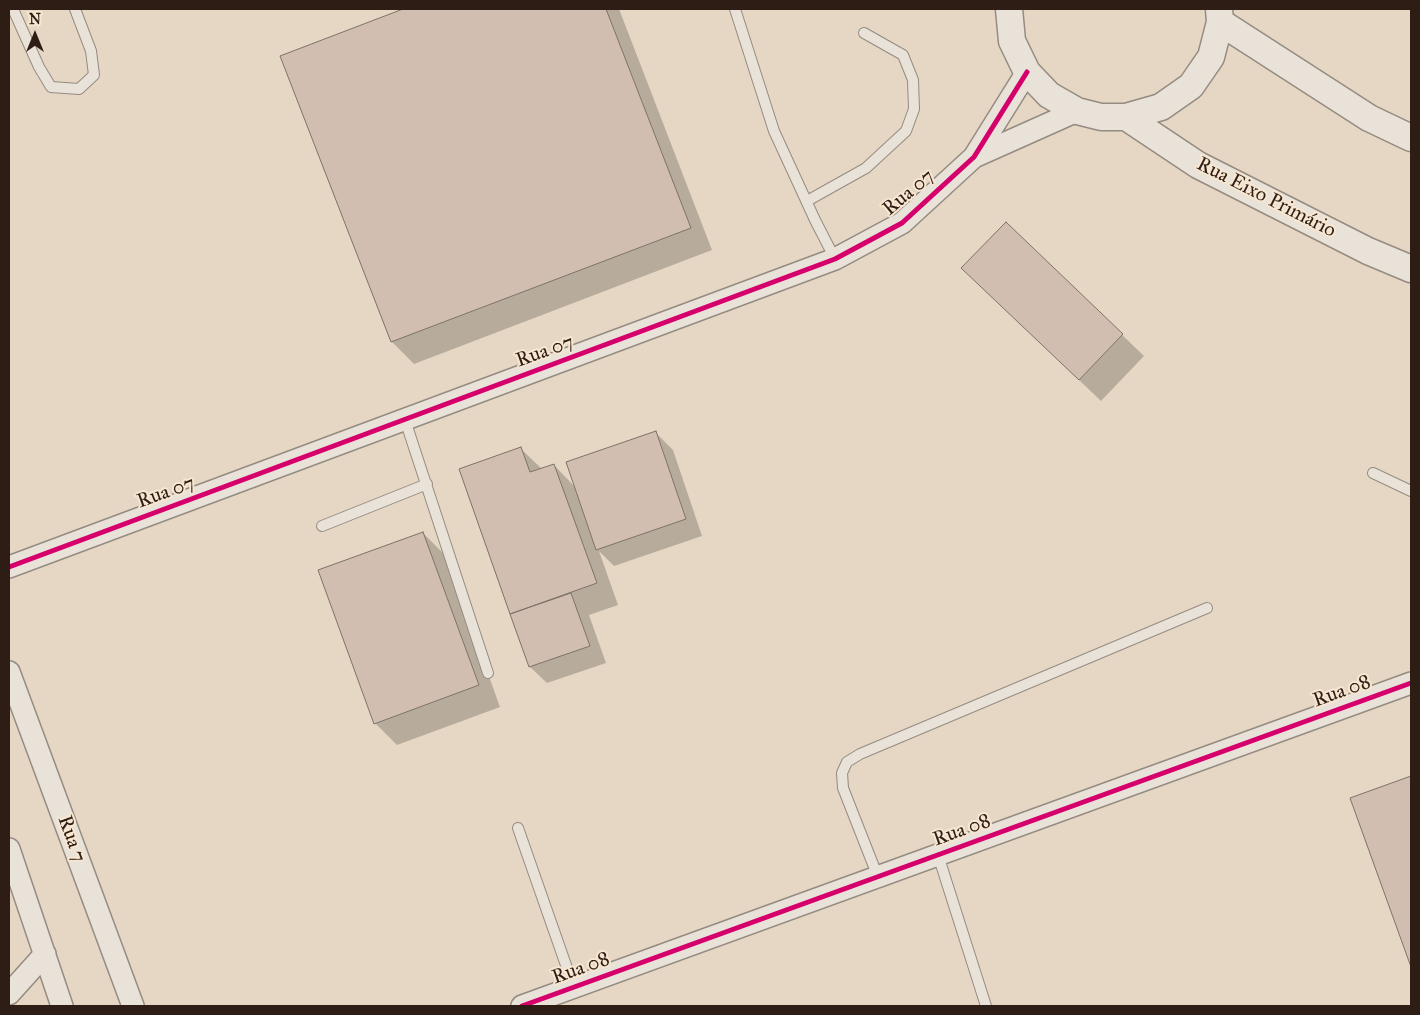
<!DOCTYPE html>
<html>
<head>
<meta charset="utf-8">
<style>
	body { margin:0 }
	#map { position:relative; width:1420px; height:1015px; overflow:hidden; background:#e5d7c4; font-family:"IM FELL Great Primer",serif }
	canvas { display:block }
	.frame { position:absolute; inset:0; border:10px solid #2e1d15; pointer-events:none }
	.north { position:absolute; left:10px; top:10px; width:50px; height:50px; -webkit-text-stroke:4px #f7e6d0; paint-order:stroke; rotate:0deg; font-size:14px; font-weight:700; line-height:20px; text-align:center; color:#2e1d15 }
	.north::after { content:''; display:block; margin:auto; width:18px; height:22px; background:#2e1d15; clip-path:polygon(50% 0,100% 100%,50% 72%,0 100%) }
</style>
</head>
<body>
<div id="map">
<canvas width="1420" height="1015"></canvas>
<div class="frame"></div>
<div class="north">N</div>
</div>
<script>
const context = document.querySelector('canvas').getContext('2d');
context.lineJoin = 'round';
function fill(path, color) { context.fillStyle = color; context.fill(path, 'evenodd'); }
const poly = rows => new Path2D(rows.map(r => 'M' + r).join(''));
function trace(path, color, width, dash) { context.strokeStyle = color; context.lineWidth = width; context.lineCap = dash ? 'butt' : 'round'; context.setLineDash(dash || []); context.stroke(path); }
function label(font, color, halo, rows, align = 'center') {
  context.font = font + ' "IM FELL Great Primer",serif'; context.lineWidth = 4; context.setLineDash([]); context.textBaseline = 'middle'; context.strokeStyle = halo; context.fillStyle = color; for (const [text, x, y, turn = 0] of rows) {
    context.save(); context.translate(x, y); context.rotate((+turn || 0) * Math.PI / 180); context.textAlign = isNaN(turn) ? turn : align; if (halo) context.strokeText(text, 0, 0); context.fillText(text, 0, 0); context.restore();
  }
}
fill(poly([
	[407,9,619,9,712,250,414,364,392,342,282,57],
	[1006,223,1144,356,1101,401,985,290],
	[656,433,673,450,702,536,614,566,599,551,618,605,589,615,606,663,547,683,530,667,461,470,521,449,542,469,554,465,575,487],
	[423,533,445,555,500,707,397,745,375,723],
	[1411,778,1411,963,1352,799]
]), '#0003');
const building = poly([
	[403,9,606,9,691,228,391,342,280,56,403,9],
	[1006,222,1123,334,1079,380,961,268,1006,222],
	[656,431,686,519,596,550,566,462,656,431],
	[521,447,530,472,554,464,597,583,510,614,459,469,521,447],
	[423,532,479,685,374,724,318,570,423,532],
	[571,593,590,646,529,667,510,614,571,593],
	[1411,776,1411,967,1350,798,1411,776]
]);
fill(building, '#d1beb1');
trace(building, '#7c7268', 1);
const service = poly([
	[13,9,39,67,51,87,79,89,94,75,91,51,75,9],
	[735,9,774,131,815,220,835,259],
	[807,201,866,168,906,131,914,109,913,80,903,55,864,33],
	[405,420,488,673],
	[1373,473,1411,491],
	[322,526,427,484],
	[518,828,574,988],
	[938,855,986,1006],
	[878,877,843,788,842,773,847,762,860,754,1207,608]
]);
const minor = poly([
	[974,157,1077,111],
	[9,567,835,259,902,223,974,157,1027,72],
	[9,672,133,1006],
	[9,849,62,1006],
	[9,994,45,954],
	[522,1006,1411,683]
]);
const tertiary = poly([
	[1009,9,1012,41,1027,72,1049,95,1077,111,1101,117,1126,117,1161,107,1191,86,1211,57,1220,22,1219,9],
	[1220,22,1369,118,1411,138],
	[1126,117,1198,165,1368,251,1411,269]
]);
trace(service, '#958b80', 12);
trace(minor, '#958b80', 24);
trace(tertiary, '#958b80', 29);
trace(service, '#e9e2d9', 10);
trace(minor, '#e9e2d9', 21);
trace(tertiary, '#e9e2d9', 26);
trace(poly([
	[9,567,835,259,902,223,974,157,1027,72],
	[522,1006,1411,683]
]), '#d6006c', 5);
label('20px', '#2e1d15', '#f7e6d0', [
	["Rua 07",909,193,-40],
	["Rua Eixo Primário",1266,198,27],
	["Rua 07",545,352,-20],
	["Rua 07",166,493,-20],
	["Rua 08",1342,692,-20],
	["Rua 08",962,831,-20],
	["Rua 7",71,839,70],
	["Rua 08",581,969,-20]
]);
</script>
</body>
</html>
